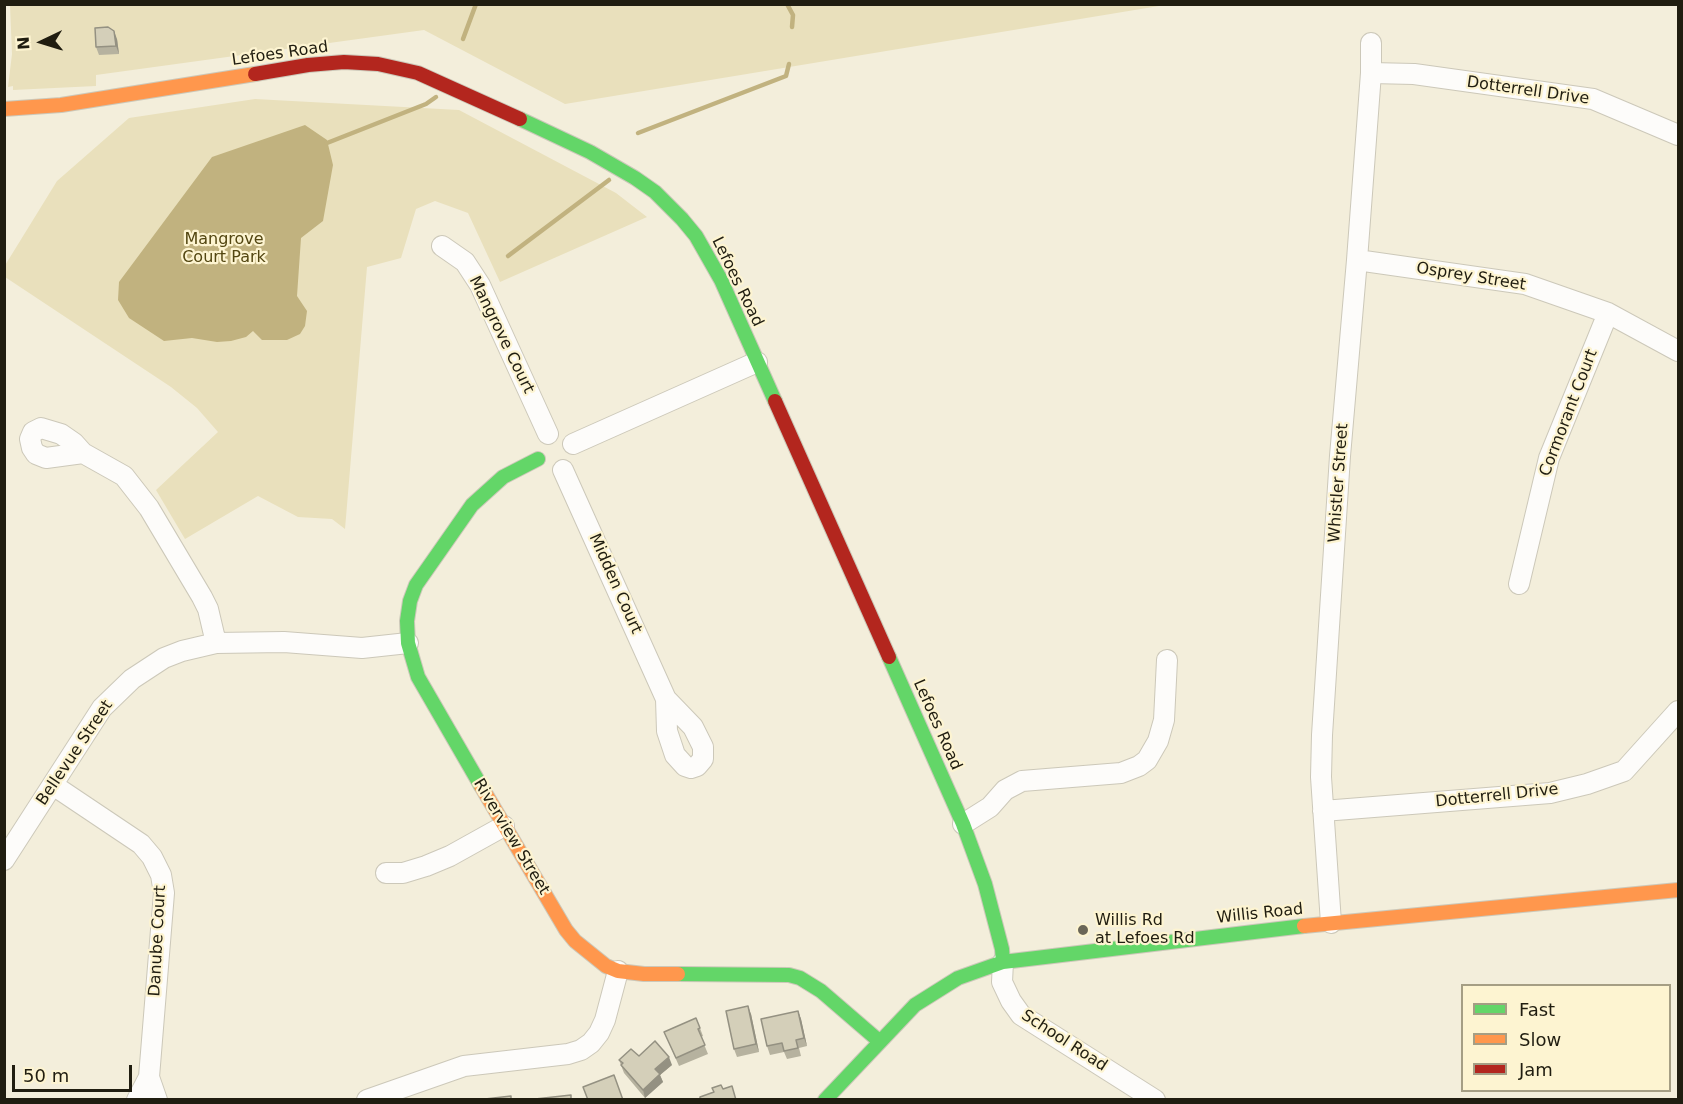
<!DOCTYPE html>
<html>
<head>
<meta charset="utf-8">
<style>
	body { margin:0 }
	#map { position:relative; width:1683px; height:1104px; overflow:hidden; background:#f3eedb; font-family:"DejaVu Sans",sans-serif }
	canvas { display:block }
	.frame { position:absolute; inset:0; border:6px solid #201d10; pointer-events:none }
	.legend { position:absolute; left:1461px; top:984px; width:210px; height:108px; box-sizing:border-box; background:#fdf4d1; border:2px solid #a59e84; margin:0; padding:8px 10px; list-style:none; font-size:18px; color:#201d10 }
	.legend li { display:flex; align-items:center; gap:12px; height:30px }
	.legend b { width:30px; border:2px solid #a59e84 }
	.north { position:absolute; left:12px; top:12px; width:60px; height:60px; -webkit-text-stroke:4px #fdf4d1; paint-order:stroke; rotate:266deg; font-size:16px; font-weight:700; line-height:24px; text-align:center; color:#201d10 }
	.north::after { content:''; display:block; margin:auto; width:21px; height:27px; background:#201d10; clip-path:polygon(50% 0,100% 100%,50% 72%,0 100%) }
	.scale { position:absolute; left:12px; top:1065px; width:120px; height:27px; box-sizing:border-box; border:3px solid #201d10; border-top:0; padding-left:8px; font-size:18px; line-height:21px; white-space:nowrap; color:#201d10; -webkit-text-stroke:4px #fdf4d1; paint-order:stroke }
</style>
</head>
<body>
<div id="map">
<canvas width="1683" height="1104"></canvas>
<div class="frame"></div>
<ul class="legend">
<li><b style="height:8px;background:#63d668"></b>Fast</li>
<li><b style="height:8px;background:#ff974d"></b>Slow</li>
<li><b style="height:8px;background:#b3261e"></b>Jam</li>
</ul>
<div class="north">N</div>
<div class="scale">50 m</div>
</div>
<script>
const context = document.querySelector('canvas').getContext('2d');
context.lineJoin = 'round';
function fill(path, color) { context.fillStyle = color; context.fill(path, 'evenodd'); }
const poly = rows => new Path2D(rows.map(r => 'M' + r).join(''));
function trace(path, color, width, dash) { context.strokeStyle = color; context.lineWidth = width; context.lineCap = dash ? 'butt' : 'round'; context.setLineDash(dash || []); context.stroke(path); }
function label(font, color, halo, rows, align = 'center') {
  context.font = font + ' "DejaVu Sans",sans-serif'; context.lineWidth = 4.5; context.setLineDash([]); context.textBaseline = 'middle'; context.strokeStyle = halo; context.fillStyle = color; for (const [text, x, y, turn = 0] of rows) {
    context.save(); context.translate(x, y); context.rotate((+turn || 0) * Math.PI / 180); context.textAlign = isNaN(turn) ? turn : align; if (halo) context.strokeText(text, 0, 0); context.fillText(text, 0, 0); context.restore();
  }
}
fill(poly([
	[10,5,1165,5,565,104,424,30,96,75,96,86,13,90,13,86,8,87,12,54],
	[255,99,459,110,616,193,647,217,500,282,468,213,435,201,416,209,401,258,367,267,345,529,332,519,298,517,258,496,185,539,156,490,218,432,197,408,171,387,5,277,4,267,57,181,129,118]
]), '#e9e0bc');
fill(poly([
	[305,125,327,140,333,165,323,221,301,238,297,296,307,311,305,326,300,334,287,340,262,340,253,331,246,337,231,341,217,342,192,338,164,341,129,318,118,300,119,282,212,157]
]), '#c1b27f');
trace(poly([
	[787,4,793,15,792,27],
	[463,39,476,4],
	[638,133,786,76,789,64],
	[327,143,426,104,436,97],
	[508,256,609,180]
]), '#c1b27f', 4.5);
const street = poly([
	[1371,73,1414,74,1593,99,1678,135],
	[442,246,465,262,480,285,548,434],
	[1357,260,1525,284,1608,313,1678,351],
	[573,444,757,362],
	[83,453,46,458,36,454,32,448,30,439,33,432,41,428,61,434,74,443,83,453,124,476,149,508,202,597,208,609,216,643],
	[563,470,666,699,693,727,703,747,703,759,697,766,691,768,685,766,675,755,667,731,666,699],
	[1519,584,1549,458,1608,313],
	[53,785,141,844,152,857,161,875,164,893,149,1077,137,1100],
	[1323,811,1550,793,1587,784,1624,771,1678,711],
	[963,824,990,807,1005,790,1022,781,1121,773,1139,766,1147,760,1158,741,1164,720,1167,660],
	[4,860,102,708,132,679,164,658,182,651,216,643,284,642,362,648,408,643],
	[386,873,403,873,426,866,450,856,504,826],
	[1331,923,1321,777,1322,735,1340,456,1357,260,1371,73,1371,43],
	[1003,962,1002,982,1011,1001,1021,1015,1155,1100],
	[149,1077,157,1100],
	[367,1100,464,1066,568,1054,581,1050,591,1043,599,1033,605,1020,618,971]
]);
const fast = poly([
	[520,119,590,152,635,178,655,192,682,219,696,236,721,280,775,401],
	[889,657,963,824,985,884,1002,949,1003,962],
	[481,786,418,677,408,643,407,621,410,601,416,585,472,505,503,477,538,459],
	[678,974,789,975,800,978,821,991,879,1041],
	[825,1100,915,1005,958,978,1003,962,1304,926]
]);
const slow = poly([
	[4,109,61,105,255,74],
	[481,786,566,930,575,941,606,966,618,971,644,974,678,974],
	[1304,926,1678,890]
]);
const jam = poly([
	[255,74,308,65,344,62,378,64,418,73,520,119],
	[775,401,889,657]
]);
trace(street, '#ccc8b9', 22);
trace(fast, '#ccc8b9', 16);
trace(slow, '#ccc8b9', 16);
trace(jam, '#ccc8b9', 16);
trace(street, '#fdfcfa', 20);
trace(fast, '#63d668', 14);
trace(slow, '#ff974d', 14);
trace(jam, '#b3261e', 14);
fill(poly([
	[117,39,119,54,99,55,96,47],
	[798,1011,801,1019,807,1046,799,1048,801,1056,787,1059,784,1052,770,1055,767,1046],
	[751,1014,759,1052,737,1057,734,1049],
	[696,1018,703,1036,701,1037,708,1054,679,1066,664,1032],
	[639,1056,672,1065,660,1075,663,1082,645,1098,624,1073,619,1060]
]), '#b6b29f');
fill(poly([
	[114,31,117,39,119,54,116,46],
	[748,1006,751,1014,759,1052,756,1044],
	[798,1011,801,1019,807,1046,804,1038],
	[669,1057,672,1065,660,1075,663,1082,645,1098,643,1090,655,1069]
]), '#949182');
const building = poly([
	[108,27,114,31,116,46,96,47,95,28,108,27],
	[748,1006,756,1044,734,1049,726,1011,748,1006],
	[798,1011,804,1038,796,1040,798,1048,784,1051,782,1043,767,1046,761,1019,798,1011],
	[696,1018,700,1028,698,1029,705,1045,676,1058,664,1032,696,1018],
	[655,1041,669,1057,655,1069,660,1074,643,1090,621,1065,623,1063,619,1060,631,1049,639,1056,655,1041],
	[614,1075,623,1100,588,1100,583,1087,614,1075],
	[721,1085,723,1089,732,1086,736,1100,700,1100,700,1097,714,1092,712,1088,721,1085],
	[571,1095,571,1100,535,1100,535,1099,571,1095],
	[511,1096,511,1100,485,1099,511,1096]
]);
fill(building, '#d4cfb9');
trace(building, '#949182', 1.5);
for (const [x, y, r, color] of [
	[1083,930,6,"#6a6657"]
]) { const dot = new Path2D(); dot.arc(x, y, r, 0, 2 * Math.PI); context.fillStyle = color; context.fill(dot); trace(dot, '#fdf4d1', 2); }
label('16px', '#201d10', '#fdf4d1', [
	["Lefoes Road",280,54,-8],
	["Dotterrell Drive",1528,91,8],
	["Osprey Street",1471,277,9],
	["Lefoes Road",737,282,64],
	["Mangrove Court",501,335,64],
	["Cormorant Court",1569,413,-69],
	["Whistler Street",1339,483,-86],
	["Midden Court",615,584,66],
	["Lefoes Road",937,725,66],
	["Bellevue Street",75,753,-56],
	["Dotterrell Drive",1497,796,-6],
	["Riverview Street",511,837,59],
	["Willis Road",1260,914,-6],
	["Danube Court",158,941,-87],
	["School Road",1064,1041,33]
]);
label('16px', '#534611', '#fdf4d1', [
	["Mangrove",224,240],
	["Court Park",224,258]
]);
label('16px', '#201d10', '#fdf4d1', [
	["Willis Rd",1095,921],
	["at Lefoes Rd",1095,939]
], 'left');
</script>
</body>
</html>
